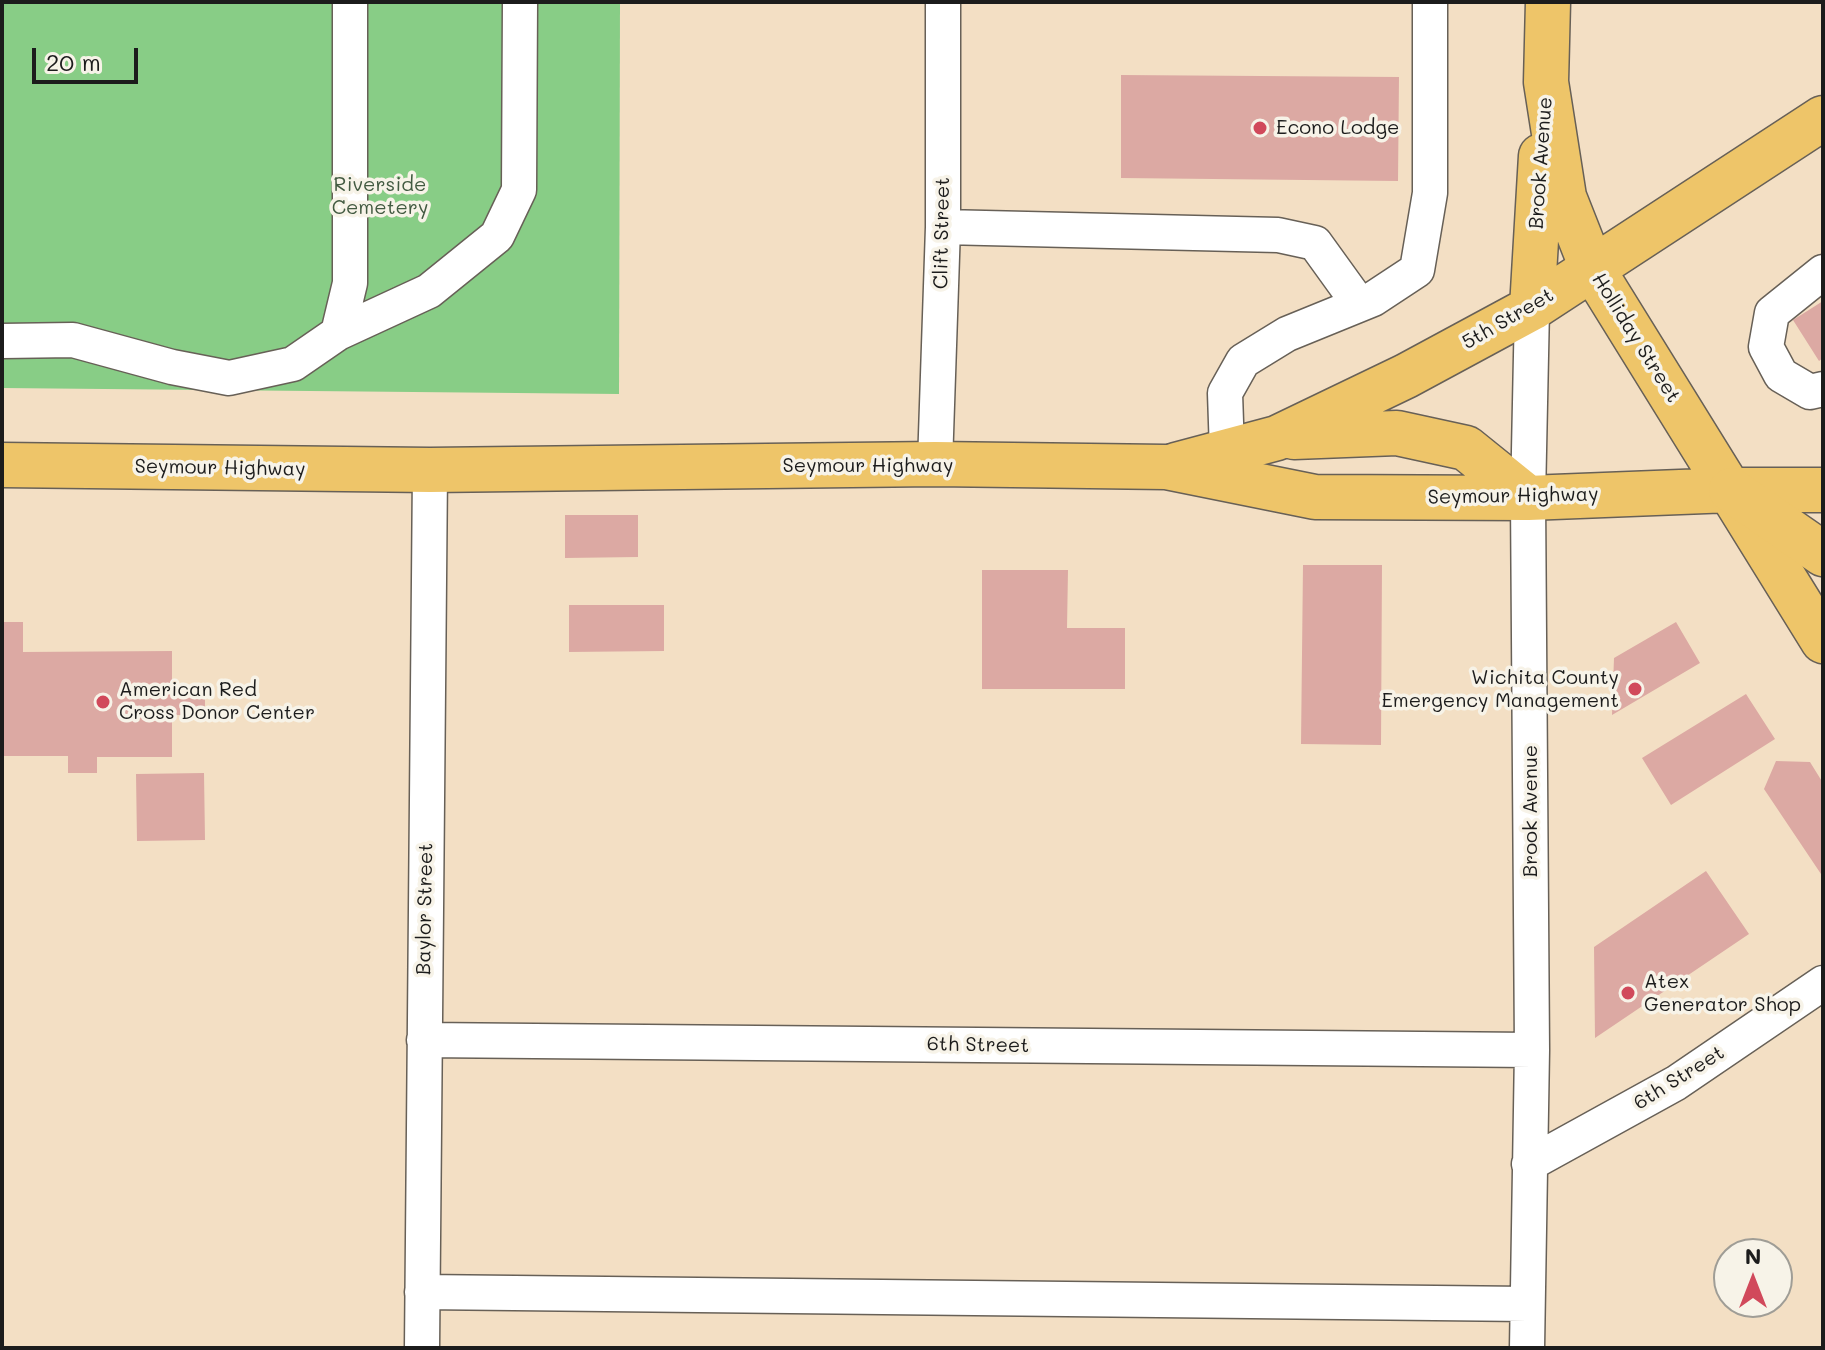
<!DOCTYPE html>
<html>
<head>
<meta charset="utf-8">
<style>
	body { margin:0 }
	#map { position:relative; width:1825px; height:1350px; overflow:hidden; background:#f3dfc4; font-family:Mali,sans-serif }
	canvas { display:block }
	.frame { position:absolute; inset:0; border:4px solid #1c1c1c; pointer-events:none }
	.north { position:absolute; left:1713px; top:1238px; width:80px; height:80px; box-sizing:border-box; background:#f7f3e8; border:2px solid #9f9d96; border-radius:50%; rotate:0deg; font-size:22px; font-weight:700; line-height:32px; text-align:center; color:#1c1c1c }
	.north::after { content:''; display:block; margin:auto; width:28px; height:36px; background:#d1495b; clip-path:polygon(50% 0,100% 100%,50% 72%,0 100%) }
	.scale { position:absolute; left:32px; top:48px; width:106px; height:36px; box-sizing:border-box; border:4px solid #1c1c1c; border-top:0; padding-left:10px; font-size:24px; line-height:28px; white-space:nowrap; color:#1c1c1c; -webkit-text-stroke:6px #f7f3e8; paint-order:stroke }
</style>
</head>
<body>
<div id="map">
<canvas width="1825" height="1350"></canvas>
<div class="frame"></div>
<div class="north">N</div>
<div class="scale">20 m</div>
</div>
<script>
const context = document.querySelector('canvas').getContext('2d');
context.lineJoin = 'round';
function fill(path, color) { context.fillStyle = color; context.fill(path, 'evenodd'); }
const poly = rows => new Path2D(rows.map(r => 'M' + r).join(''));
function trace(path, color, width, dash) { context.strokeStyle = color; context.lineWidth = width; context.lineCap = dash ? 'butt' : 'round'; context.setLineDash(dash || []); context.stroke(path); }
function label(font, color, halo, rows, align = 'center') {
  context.font = font + ' Mali,sans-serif'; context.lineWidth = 7; context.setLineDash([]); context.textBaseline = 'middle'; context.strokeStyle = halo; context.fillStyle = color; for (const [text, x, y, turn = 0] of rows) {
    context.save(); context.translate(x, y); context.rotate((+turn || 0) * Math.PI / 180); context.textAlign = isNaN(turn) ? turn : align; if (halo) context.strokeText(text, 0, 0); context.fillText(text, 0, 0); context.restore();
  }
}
fill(poly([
	[2,2,620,2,619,394,2,388]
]), '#88cd86');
fill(poly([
	[1121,75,1399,77,1398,181,1121,178],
	[1823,301,1823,358,1819,361,1793,320],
	[565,515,638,515,638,557,565,558],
	[1303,565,1382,565,1381,745,1301,744],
	[982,570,1068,570,1067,628,1125,628,1125,689,982,689],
	[569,605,664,605,664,651,569,652],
	[2,622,23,622,23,652,172,651,172,689,205,689,205,715,172,715,172,757,97,757,97,773,68,773,68,756,2,756],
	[1676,622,1700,663,1612,715,1614,658],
	[1746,694,1775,739,1671,805,1642,758],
	[1776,761,1810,762,1823,783,1823,877,1764,789],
	[204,773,205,840,137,841,136,774],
	[1706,871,1749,934,1595,1038,1594,947]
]), '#dca9a3');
const minor = poly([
	[943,227,1278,235,1315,243,1359,304],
	[1823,272,1772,313,1766,347,1781,375,1810,392,1823,389],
	[338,333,429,291,497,236,519,190,520,2],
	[2,341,73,340,172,367,229,378,293,364,338,333,350,283,350,2],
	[1227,452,1225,393,1243,361,1287,334,1373,299,1417,270,1430,193,1430,2],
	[935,464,943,227,943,2],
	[424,1040,1532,1050],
	[1529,1164,1676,1083,1823,983],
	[422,1292,1527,1304],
	[422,1348,430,470],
	[1527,1348,1532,1050,1528,498,1532,308]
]);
const major = poly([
	[1548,2,1546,82,1564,197,1592,268,1823,641],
	[1532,308,1541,156],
	[1294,437,1397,433,1466,448,1528,498],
	[2,465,430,470,935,464,1166,467,1315,497,1528,498,1731,490,1823,490],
	[1176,465,1277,438,1406,376,1532,308,1823,118]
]);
const highway = poly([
	[1731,490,1823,554]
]);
trace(minor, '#676057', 37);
trace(major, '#676057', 47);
trace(highway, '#676057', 47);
trace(minor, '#fff', 34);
trace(major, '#eec569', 44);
trace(highway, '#eec569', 44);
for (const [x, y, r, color] of [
	[1260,128,8,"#d1495b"],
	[1635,689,8,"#d1495b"],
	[103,702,8,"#d1495b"],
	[1628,993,8,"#d1495b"]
]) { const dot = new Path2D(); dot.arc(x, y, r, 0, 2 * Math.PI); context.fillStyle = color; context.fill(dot); trace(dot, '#f7f3e8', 3); }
label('20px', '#1c1c1c', '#f7f3e8', [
	["Econo Lodge",1276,128],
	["Wichita County",1619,678,"right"],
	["Emergency Management",1619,701,"right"],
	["American Red",119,690],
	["Cross Donor Center",119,713],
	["Atex",1644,982],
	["Generator Shop",1644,1005]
], 'left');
label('20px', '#1c1c1c', '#f7f3e8', [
	["Brook Avenue",1541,163,-86],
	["Clift Street",942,233,-89],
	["5th Street",1508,319,-30],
	["Holliday Street",1636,338,58],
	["Seymour Highway",868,466],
	["Seymour Highway",220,468,1],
	["Seymour Highway",1513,496,-1],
	["Brook Avenue",1531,811,-90],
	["Baylor Street",425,909,-89],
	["6th Street",978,1045,1],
	["6th Street",1679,1078,-32]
]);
label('20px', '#425a41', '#f7f3e8', [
	["Riverside",380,185],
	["Cemetery",380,208]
]);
</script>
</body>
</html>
